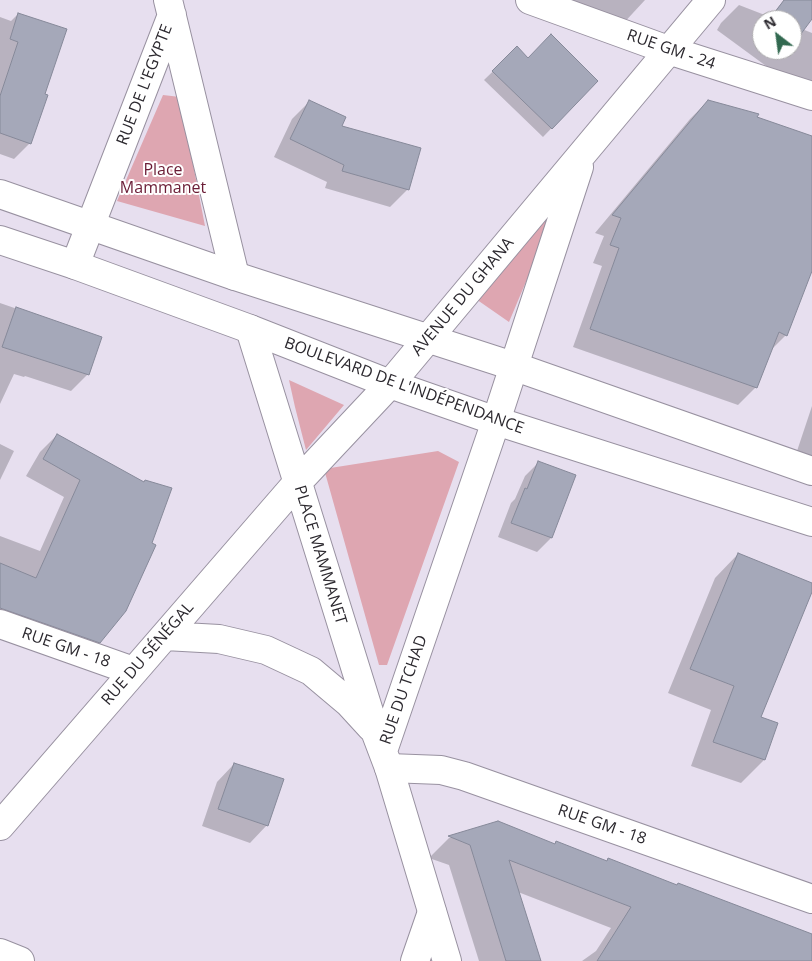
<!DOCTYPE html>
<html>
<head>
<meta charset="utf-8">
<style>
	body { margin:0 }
	#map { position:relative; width:812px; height:961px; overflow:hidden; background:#e7dfef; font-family:"Open Sans",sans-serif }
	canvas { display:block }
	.north { position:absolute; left:752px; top:10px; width:50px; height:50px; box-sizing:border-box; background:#fff; border:1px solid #aba9ac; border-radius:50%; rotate:330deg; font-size:14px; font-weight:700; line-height:20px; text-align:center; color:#2c292f }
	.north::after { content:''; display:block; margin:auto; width:18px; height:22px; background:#326950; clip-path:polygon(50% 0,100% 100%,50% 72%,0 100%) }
</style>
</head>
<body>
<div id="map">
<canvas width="812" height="961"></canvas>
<div class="north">N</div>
</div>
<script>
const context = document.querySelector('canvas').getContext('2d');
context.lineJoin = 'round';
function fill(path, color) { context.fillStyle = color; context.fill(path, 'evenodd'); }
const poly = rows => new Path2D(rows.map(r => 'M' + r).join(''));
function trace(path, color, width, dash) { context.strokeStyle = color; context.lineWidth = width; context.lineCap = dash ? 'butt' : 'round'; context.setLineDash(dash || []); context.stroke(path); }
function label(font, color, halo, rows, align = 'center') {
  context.font = font + ' "Open Sans",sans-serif'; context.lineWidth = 4; context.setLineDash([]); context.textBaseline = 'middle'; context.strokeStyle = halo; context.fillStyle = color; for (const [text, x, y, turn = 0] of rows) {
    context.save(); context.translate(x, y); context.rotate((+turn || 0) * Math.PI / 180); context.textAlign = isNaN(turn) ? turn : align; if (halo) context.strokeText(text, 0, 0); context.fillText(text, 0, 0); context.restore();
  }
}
fill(poly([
	[163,95,180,97,205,226,117,201],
	[546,209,554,215,509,322,473,297],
	[289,380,344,405,306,450,295,407],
	[438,451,459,462,387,665,379,665,324,469]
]), '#dea6b1');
fill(poly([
	[559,0,645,0,608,40],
	[784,0,812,0,812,17,802,29,812,33,812,87,777,74,717,30,721,23,739,5,770,17],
	[762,20,792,20,792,50,762,50],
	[18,14,44,95,30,143,14,159,0,154,0,17,11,21],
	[517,48,528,59,597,81,543,137,484,80],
	[708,101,812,138,812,267,786,335,770,351,756,387,738,405,573,347,602,266,593,263,604,236,595,233,690,119],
	[309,102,340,126,408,189,390,207,325,188,327,182,274,157,292,119],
	[0,303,101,338,88,374,71,391,25,376,24,377,14,374,0,404],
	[812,406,812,475,791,469],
	[57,435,143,483,99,642,81,659,0,630,0,536,40,551,64,497,26,476,40,452],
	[0,444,14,451,0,480],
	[539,462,574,476,551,538,537,552,498,537,511,503,515,499,525,476],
	[738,554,812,584,812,589,759,717,764,760,741,783,691,766,711,710,668,693,715,578],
	[234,764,267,825,250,843,202,826,217,782],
	[498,822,555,845,606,862,608,860,812,935,812,961,582,961,596,951,611,928,518,892,540,961,479,961,449,865,429,858,449,838]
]), '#0003');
const building = poly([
	[784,0,812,0,812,19,792,46,792,20,769,20,784,0],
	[18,13,67,29,45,94,48,95,31,144,0,133,0,96,18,42,10,39,18,13],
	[551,34,598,81,552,129,492,71,517,46,528,58,551,34],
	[309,100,346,117,342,126,421,148,409,190,342,171,344,165,290,139,309,100],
	[708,100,759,114,757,117,812,136,812,271,787,336,779,332,757,388,590,329,619,248,610,245,621,218,612,215,708,100],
	[16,307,102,337,89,375,2,347,16,307],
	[57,434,144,482,145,480,172,488,152,543,156,545,126,611,100,643,0,608,0,563,36,578,80,480,43,459,57,434],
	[538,461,576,475,552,538,511,523,525,488,527,489,538,461],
	[738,553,812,583,812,592,761,717,778,723,765,760,713,742,734,686,690,669,738,553],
	[234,763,284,779,268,826,218,809,234,763],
	[498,821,555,844,556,841,607,861,608,858,677,885,678,883,812,934,812,961,597,961,631,907,509,860,541,961,506,961,470,845,448,836,498,821]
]);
fill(building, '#a5a8b9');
trace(building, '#868999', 1);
const minor = poly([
	[530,0,668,50,812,96],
	[0,624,133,671],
	[389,768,441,770,464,776,812,899],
	[0,953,20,961],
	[415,961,432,912]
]);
const tertiary = poly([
	[168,0,235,276],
	[75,265,172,15],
	[250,329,375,731,389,768,447,961],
	[165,636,219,639,266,650,311,671,349,703,371,727],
	[383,751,496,421,579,167],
	[0,826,297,483,390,384,711,0]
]);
const secondary = poly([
	[0,194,235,276,513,366,812,471],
	[0,240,75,265,250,329,390,384,496,421,812,522]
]);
trace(minor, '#9891a0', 30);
trace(tertiary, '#9891a0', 30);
trace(secondary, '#9891a0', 30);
trace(minor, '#fff', 28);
trace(tertiary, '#fff', 28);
trace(secondary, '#fff', 28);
label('16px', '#2c292f', '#fff', [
	["RUE GM - 24",671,50,19],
	["RUE DE L'EGYPTE",145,85,-69],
	["AVENUE DU GHANA",463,297,-50],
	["BOULEVARD DE L'INDÉPENDANCE",404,386,20],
	["PLACE MAMMANET",320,555,73],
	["RUE GM - 18",66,648,19],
	["RUE DU SÉNÉGAL",148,654,-49],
	["RUE DU TCHAD",404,690,-71],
	["RUE GM - 18",602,825,19]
]);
label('16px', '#6a1c35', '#fff', [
	["Place",163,170],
	["Mammanet",163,188]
]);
</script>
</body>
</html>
